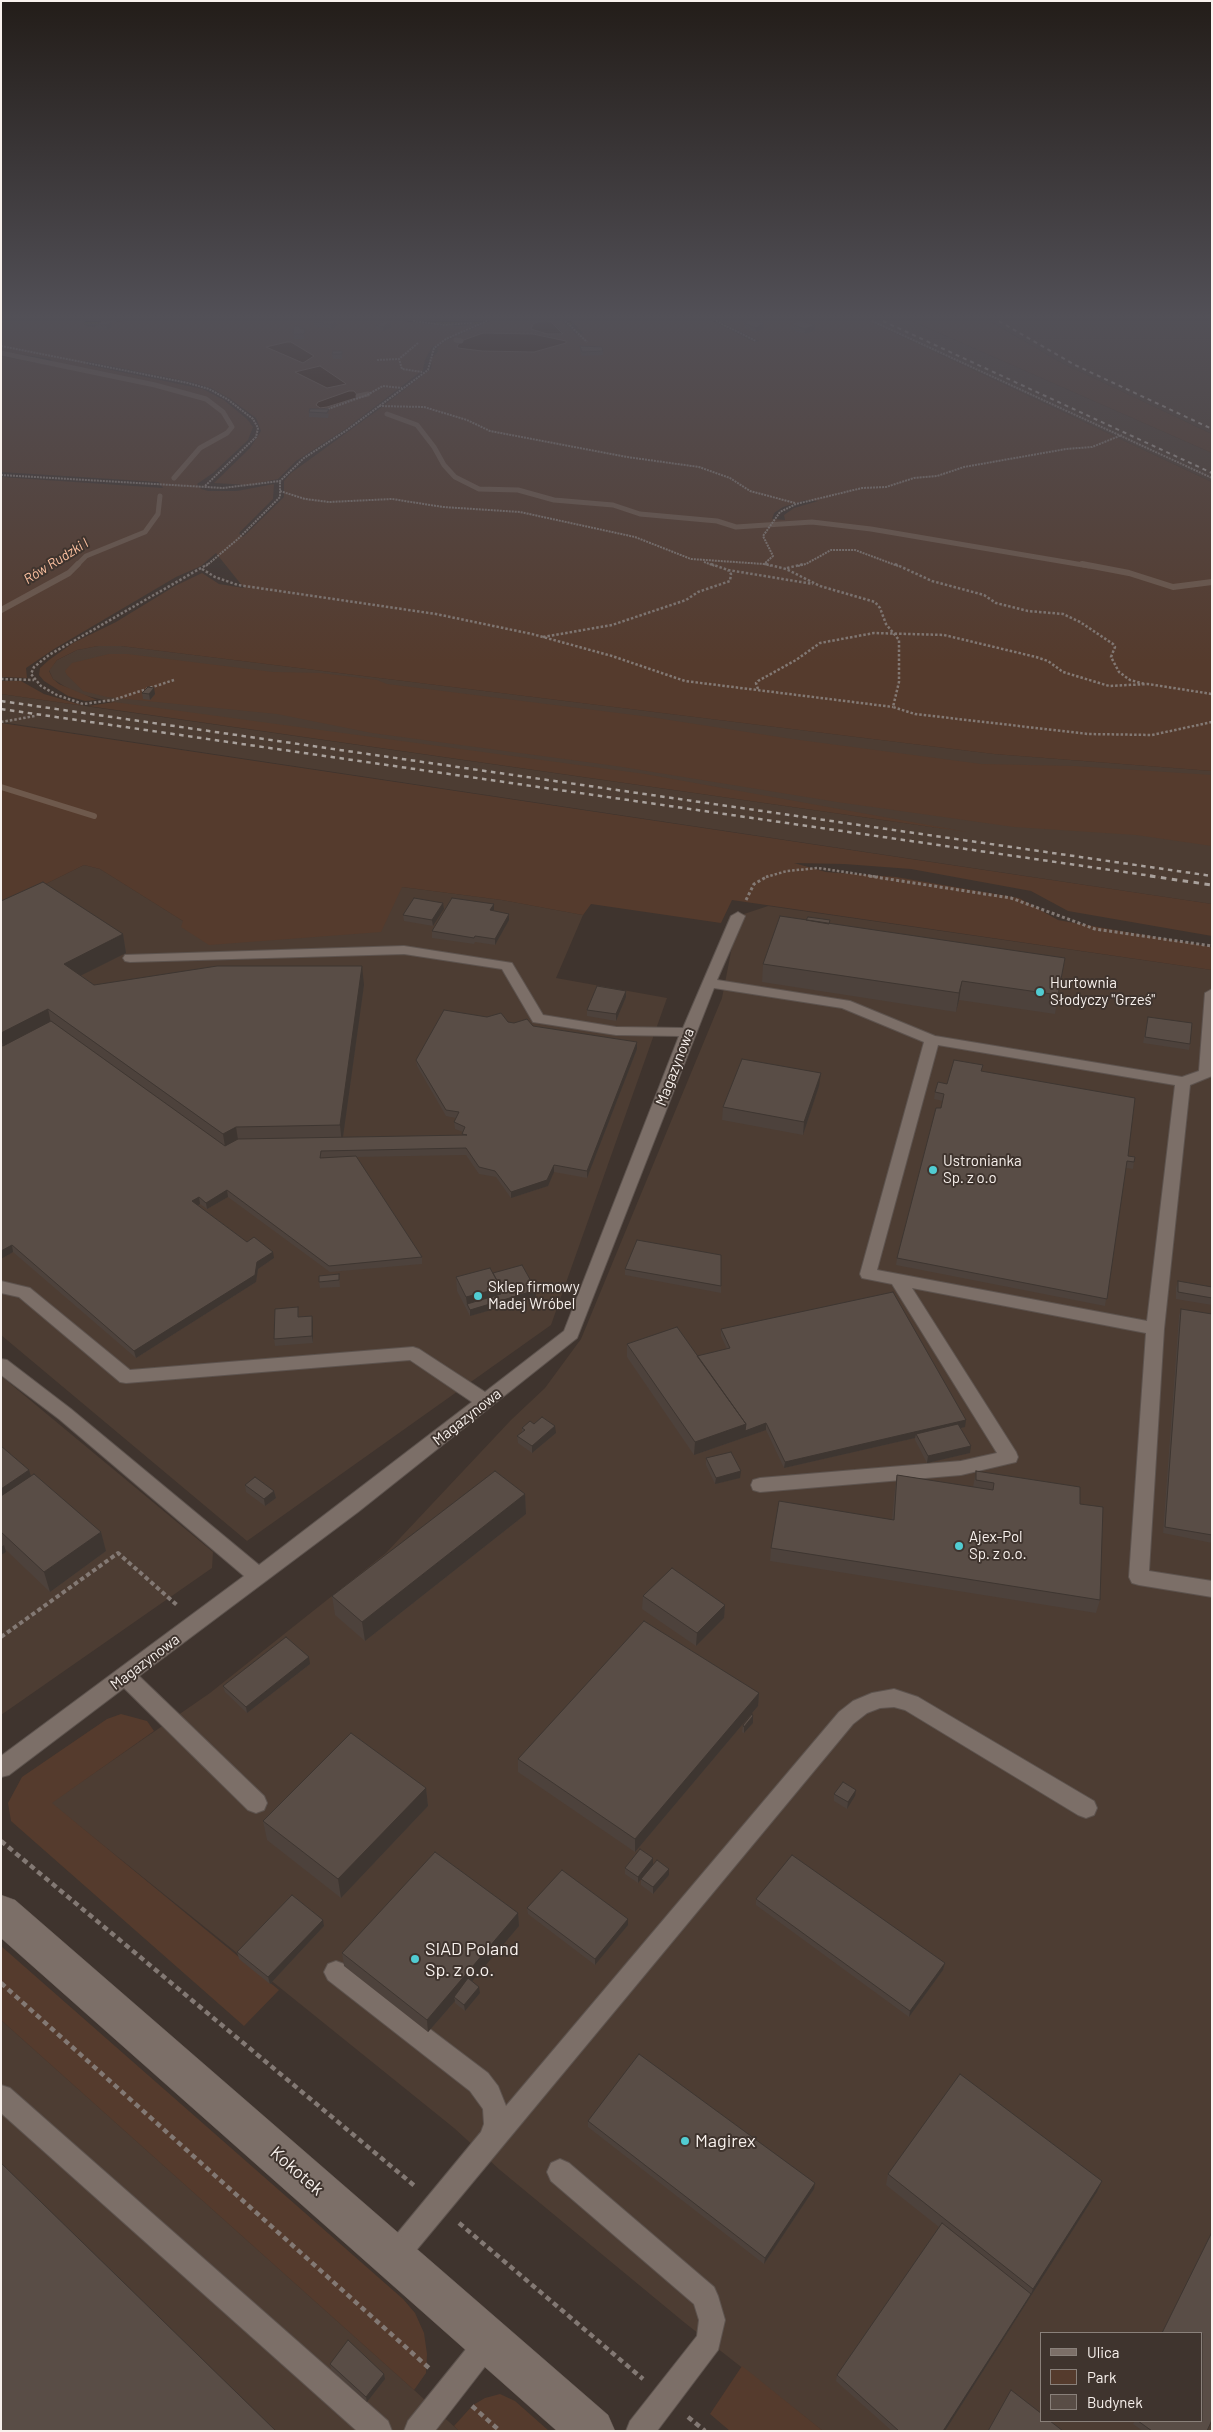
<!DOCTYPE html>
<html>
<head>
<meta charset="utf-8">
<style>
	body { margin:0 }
	#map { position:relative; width:1213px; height:2432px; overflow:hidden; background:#3f342e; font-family:Barlow,sans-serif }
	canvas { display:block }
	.frame { position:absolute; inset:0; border:2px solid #f8f1ed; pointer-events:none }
	.legend { position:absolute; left:1040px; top:2332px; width:162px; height:90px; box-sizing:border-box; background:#3f342e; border:1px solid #89807a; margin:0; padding:6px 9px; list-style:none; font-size:15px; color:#f8f1ed }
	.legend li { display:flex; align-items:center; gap:10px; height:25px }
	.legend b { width:25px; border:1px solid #89807a }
</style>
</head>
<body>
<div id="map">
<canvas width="1213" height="2432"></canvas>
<div class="frame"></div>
<ul class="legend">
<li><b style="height:6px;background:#7c6f68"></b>Ulica</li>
<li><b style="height:14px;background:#553b2d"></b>Park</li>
<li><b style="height:14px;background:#594d46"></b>Budynek</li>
</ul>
</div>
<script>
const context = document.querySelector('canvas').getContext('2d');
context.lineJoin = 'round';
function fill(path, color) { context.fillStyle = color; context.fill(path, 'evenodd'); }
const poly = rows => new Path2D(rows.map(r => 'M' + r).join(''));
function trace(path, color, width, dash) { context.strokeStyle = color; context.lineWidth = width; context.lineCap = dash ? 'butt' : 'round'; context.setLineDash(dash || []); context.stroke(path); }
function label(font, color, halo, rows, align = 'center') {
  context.font = font + ' Barlow,sans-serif'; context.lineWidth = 4; context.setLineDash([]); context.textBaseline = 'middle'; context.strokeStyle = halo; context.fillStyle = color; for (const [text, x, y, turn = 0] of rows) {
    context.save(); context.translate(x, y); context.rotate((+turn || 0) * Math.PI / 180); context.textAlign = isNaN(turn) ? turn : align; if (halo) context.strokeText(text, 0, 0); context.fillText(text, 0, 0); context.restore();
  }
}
fill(poly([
	[869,321,912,321,1212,453,1212,482],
	[990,321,1212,321,1212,434,1062,363],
	[98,646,121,646,994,754,1212,771,1212,904,1,722,1,694,946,829,120,704,75,693,53,679,49,670,57,660,77,650],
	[84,865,100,869,183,921,402,887,502,900,583,915,556,978,667,998,551,1325,247,1541,1,1335,1,906],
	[768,906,1212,970,1212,2431,823,2431,685,2323,500,2170,454,2128,51,1803,210,1693,386,1553,511,1420,545,1388,581,1339,722,998,738,916],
	[1042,2333,1202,2333,1202,2421,1042,2421],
	[1,1376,213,1552,212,1568,1,1715],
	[1,2020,414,2390,459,2431,1,2431]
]), '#4d3d33');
fill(poly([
	[1,321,85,321,84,324,90,327,122,321,404,321,442,326,475,325,432,347,425,360,423,370,347,428,296,461,278,479,249,485,214,483,250,448,261,431,256,418,229,398,211,388,191,382,85,361,88,365,203,389,224,400,247,419,253,427,248,440,213,473,197,484,201,489,208,491,237,491,274,484,273,499,239,533,243,537,284,497,284,481,291,473,382,407,387,407,383,406,431,369,432,358,438,351,437,348,445,341,490,321,540,321,535,323,537,332,560,335,563,333,550,321,563,321,577,335,583,333,571,321,713,321,754,342,759,341,719,321,869,321,1212,482,1212,771,994,754,121,646,98,646,77,650,57,660,49,671,53,679,59,684,97,700,85,701,68,696,44,681,39,675,40,668,49,660,73,643,116,622,175,586,202,573,219,584,244,588,216,553,201,566,176,577,54,649,26,668,27,678,1,677,1,477,163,488,159,482,1,472,1,356,58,367,50,359,1,351],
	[483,333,533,334,551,337,566,343,534,352,458,348,458,343],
	[806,500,818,501,794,508,784,515,785,520,772,519,774,513,783,507],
	[912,321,990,321,1062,363,1212,434,1212,453],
	[109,654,127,654,273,672,321,673,377,680,387,684,650,717,792,739,981,764,1074,766,1212,775,1212,846,1136,835,1014,827,837,802,616,766,372,733,277,714,107,697,83,691,67,675,65,671,72,663],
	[1,681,21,681,44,694,85,706,1,694],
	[114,702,645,774,967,832,88,706],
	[1,723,1212,904,1212,936,1068,911,1031,891,911,869,844,864,794,863,826,872,896,877,1019,898,1058,920,1212,947,1212,970,732,900,721,923,591,904,583,915,502,900,402,887,381,932,209,945,181,927,183,921,100,869,84,865,1,906],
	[121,1714,147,1721,154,1731,52,1803,279,1990,244,2026,11,1821,8,1803,22,1777,107,1719],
	[1,1946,403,2299,415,2313,424,2333,427,2354,426,2373,414,2390,1,2020],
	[742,2366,823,2431,730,2431,710,2414],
	[500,2394,515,2401,549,2431,459,2431,454,2426,473,2405,485,2398]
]), '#553b2d');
const water = poly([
	[540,321,550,321,563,334,547,334,531,329,533,324,540,321],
	[483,333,533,334,566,341,566,343,534,352,482,351,458,348,457,346,461,341,483,333],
	[287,342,291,342,314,356,303,363,266,347,287,342],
	[320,366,345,383,346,384,327,388,295,372,320,366],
	[349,391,354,391,359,397,327,407,320,408,316,405,318,402,349,391]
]);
fill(water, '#331807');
trace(water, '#6e594c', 1);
trace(poly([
	[456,340,461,341],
	[1,353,155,385,206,399,223,412,232,427,227,433,200,448,174,478],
	[358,396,368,394],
	[387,414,417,425,434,447,444,465,455,477,479,489,518,490,554,500,613,505,640,514,717,521,736,527,812,522,871,529,1089,566],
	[76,566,86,556,145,532,158,514,160,496]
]), '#6e594c', 5);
trace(poly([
	[1082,564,1129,573,1173,587,1212,582],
	[1,610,69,573,78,564],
	[1,787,94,816]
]), '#6e594c', 6);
const service = poly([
	[738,912,745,916,717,980,850,1001,935,1036,1182,1077,1199,1071,1205,993,1212,989,1212,1076,1190,1085,1164,1329,1149,1571,1212,1581,1212,1597,1139,1585,1132,1583,1129,1577,1146,1333,912,1288,1016,1452,1018,1457,1016,1462,961,1475,760,1492,753,1490,751,1485,753,1480,760,1478,961,1461,997,1453,892,1284,862,1278,860,1274,924,1042,842,1008,714,988,577,1338,358,1512,139,1676,264,1796,267,1803,264,1810,256,1813,248,1810,124,1688,9,1775,1,1777,1,1756,244,1576,59,1419,1,1375,1,1359,7,1360,71,1409,259,1565,472,1402,410,1360,126,1383,120,1382,19,1297,1,1293,1,1281,30,1288,130,1370,413,1347,419,1349,485,1392,564,1331,679,1036,616,1035,533,1022,502,969,404,954,130,962,125,961,123,958,125,955,404,946,512,963,543,1015,616,1027,683,1028,731,916,738,912],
	[938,1045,1175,1085,1147,1321,877,1270,938,1045],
	[894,1689,918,1697,1094,1801,1097,1808,1094,1815,1086,1818,1078,1815,905,1710,894,1707,880,1708,867,1713,853,1724,404,2265,395,2269,386,2265,382,2256,386,2247,481,2132,484,2124,483,2109,470,2091,328,1980,324,1972,328,1964,336,1961,344,1964,488,2073,498,2086,506,2106,839,1712,853,1701,872,1693,894,1689],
	[1,2085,10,2088,388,2421,392,2431,357,2431,1,2113,1,2085],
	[560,2159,569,2163,714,2287,718,2296,725,2320,718,2350,657,2431,626,2431,630,2421,697,2336,699,2320,694,2304,551,2181,547,2172,551,2163,560,2159],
	[488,2329,497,2333,501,2342,497,2351,435,2431,404,2431,408,2421,479,2333,488,2329]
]);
const minor = poly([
	[1,1895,15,1900,608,2415,615,2431,557,2431,1,1938,1,1895]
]);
trace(service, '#5d534e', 2);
trace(minor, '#5d534e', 1);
trace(poly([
	[413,321,443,325,473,323],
	[565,321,587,342],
	[716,321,756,341],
	[872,321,1212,478],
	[1,322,4,321],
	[418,343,399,359,402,369,422,372],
	[1,346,188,383,209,389,227,399,253,419,258,428,256,437,205,486],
	[377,360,399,359],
	[379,406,424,407,467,420,490,431,627,457,699,467,730,478,750,491,795,503],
	[325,410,367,395,383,386,402,388],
	[1,475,223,488,280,481,304,458,347,430,428,370,434,348,446,339,487,321],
	[280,491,305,499,329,502,392,499,443,507,520,512,635,537,691,559,764,564,773,556,763,536,780,512,796,504,862,488,886,487,914,478,937,476,964,467,1066,449,1092,447,1122,435],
	[704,562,715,566],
	[764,564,771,566],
	[206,566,239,538,280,497,280,481],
	[798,566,806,564,831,550,855,550,898,566]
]), '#837974', 2, [2, 1]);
trace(poly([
	[711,564,728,570,813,584],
	[766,564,786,569,820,586,875,602,880,608,886,624,899,640,899,682,893,707,915,714,1088,734,1152,735,1212,722],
	[895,564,932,581,984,595,996,603,1028,611,1063,614,1080,622,1113,644,1115,647,1111,657,1119,672,1130,680,1145,684],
	[787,568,804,564],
	[202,569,215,577,238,585,436,614,532,634,612,656,685,681,893,707],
	[543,637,612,625,686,600,698,592,730,581,731,574,728,570],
	[1,679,34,680],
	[174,680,113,700,83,704,57,695,41,686,31,674,34,667,49,655,208,564],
	[758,689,756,683,758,681,796,660,820,643,874,633,944,635,1036,657,1048,661,1063,672,1109,686,1148,684,1212,694],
	[1,722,35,716],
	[766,877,787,871,818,868,878,877]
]), '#837974', 2.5, [2.5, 2]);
trace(poly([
	[869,876,1011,898,1095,929,1212,946],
	[746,900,754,884,768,876]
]), '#837974', 3, [3, 2.5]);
trace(poly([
	[1,1637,118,1553,178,1606]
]), '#837974', 4, [4.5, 3]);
trace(poly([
	[1,1841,416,2187],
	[1,1983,430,2369],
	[459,2223,643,2379],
	[472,2406,500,2431],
	[688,2417,705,2431]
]), '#837974', 4.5, [5.5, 4]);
fill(service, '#7c6f68');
fill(minor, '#7c6f68');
trace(poly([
	[883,321,1212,473],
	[999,321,1075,365,1212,429]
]), '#a9a19c', 2, [4, 4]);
trace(poly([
	[1,701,1212,876],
	[1,709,1159,877]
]), '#a9a19c', 2.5, [4.5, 4.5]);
trace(poly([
	[1150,876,1212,885]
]), '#a9a19c', 3, [5.5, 5.5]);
fill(poly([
	[105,321,117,321,115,323,111,323,112,327,107,330,98,329,97,325,106,322],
	[336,321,337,326,331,329,314,326,314,322],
	[390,322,391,327,383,331,377,330,376,325],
	[744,323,764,328,756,332,744,328],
	[791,324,815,330,805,334,790,329],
	[300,326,301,329,305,333,304,339,294,339,293,334],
	[580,346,603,351,603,355,582,356,580,351],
	[342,351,342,359,333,359,332,354],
	[310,409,329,414,328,418,309,417,309,412],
	[142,693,155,694,150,700,143,699],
	[1,901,123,934,126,953,81,975,94,985,364,985,343,1137,462,1136,463,1132,455,1129,454,1122,456,1118,446,1116,417,1066,416,1060,508,1022,533,1026,637,1042,637,1049,587,1178,554,1172,548,1186,511,1198,496,1177,479,1174,466,1155,356,1157,422,1257,422,1264,330,1272,228,1197,207,1209,200,1204,198,1205,247,1242,274,1258,258,1269,256,1282,136,1358,13,1252,1,1259],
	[322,1157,344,1157,322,1158],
	[443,903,444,909,433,926,404,921,403,915],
	[494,910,494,911,509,914,509,920,495,945,475,942,474,944,432,938,432,931],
	[830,924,1065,958,1055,1014,959,1000,956,1012,762,982,763,964],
	[626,991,626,997,616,1021,587,1016,587,1010],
	[1148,1017,1190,1044,1189,1050,1143,1043],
	[982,1071,1128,1156,1134,1162,1133,1169,1126,1168,1105,1306,896,1265,897,1258,943,1101,934,1099,935,1092,947,1084],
	[819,1086,803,1135,722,1120,723,1107],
	[625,1269,721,1286,721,1293,625,1275],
	[493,1273,536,1297,470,1316,457,1291,456,1277],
	[339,1274,340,1287,320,1288,319,1282],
	[1178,1281,1212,1287,1212,1305,1176,1299,1176,1288],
	[298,1307,299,1317,312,1316,313,1323,313,1343,275,1346,274,1339],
	[1181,1309,1212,1314,1212,1543,1163,1533,1179,1316],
	[721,1329,965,1427,961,1428,970,1453,927,1463,915,1440,915,1438,784,1468,766,1430,694,1455,627,1357,627,1344,697,1356,727,1349,721,1336],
	[534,1424,556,1433,532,1453,518,1443,517,1436,522,1433,522,1428],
	[1,1446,29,1470,31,1476,101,1532,106,1551,50,1592,5,1549,6,1552,1,1555],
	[706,1458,740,1478,715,1484,706,1465],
	[976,1471,1080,1504,1100,1600,1096,1613,770,1561,771,1548,892,1519,895,1488,897,1475,973,1487],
	[245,1485,274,1491,276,1498,265,1506,246,1492],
	[525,1494,526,1514,365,1641,335,1615,332,1596],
	[643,1596,725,1605,724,1618,696,1646,642,1609],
	[310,1664,247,1713,225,1692,223,1686],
	[759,1693,758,1706,635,1852,518,1772,518,1759],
	[753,1723,744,1733,742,1732,743,1725],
	[426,1788,428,1806,341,1898,267,1840,263,1821],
	[834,1794,855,1796,847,1809,834,1801],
	[653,1858,653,1865,638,1883,625,1874,625,1868],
	[669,1869,669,1875,653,1894,641,1885,641,1879],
	[756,1899,945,1963,943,1970,909,2017,756,1905],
	[527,1908,628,1919,628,1925,595,1965,528,1914],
	[518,1913,519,1926,472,1981,479,1987,480,1993,465,2011,455,2003,455,2001,428,2032,344,1966,342,1953],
	[323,1920,324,1926,270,1984,239,1959,237,1952],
	[588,2121,814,2189,764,2264,588,2127],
	[888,2174,1102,2181,1097,2192,945,2431,892,2431,836,2381,837,2375,939,2227,886,2185],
	[330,2364,384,2374,385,2379,367,2402,331,2369],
	[1135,2421,1202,2421,1207,2431,1143,2431,1133,2424]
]), '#4d423c');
fill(poly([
	[336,321,337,326,331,329,331,324],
	[111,322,112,327,107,330,106,325],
	[390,322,391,327,383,331,383,327],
	[764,323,764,328,756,332,756,328],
	[815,325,815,330,805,334,805,329],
	[154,688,155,694,150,700,149,694],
	[443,903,444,909,433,926,432,920],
	[494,904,494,910,490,917,490,910],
	[509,914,509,920,495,945,495,939],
	[123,934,126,953,68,982,64,964],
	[362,966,364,985,342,1144,340,1125],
	[962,981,959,1000,956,1012,959,993],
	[626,991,626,997,616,1021,616,1014],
	[48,1009,52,1028,5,1052,1,1039,1,1033],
	[637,1042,637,1049,587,1178,587,1171],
	[821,1073,819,1086,803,1135,804,1122],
	[236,1127,239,1146,226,1153,223,1134],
	[554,1165,554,1172,548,1186,511,1198,511,1192],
	[227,1190,228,1197,207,1209,206,1203],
	[199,1197,200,1204,194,1208,192,1201],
	[12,1245,13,1252,1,1259,1,1251],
	[273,1252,274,1258,258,1269,256,1282,136,1358,134,1351,257,1262],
	[501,1288,536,1290,536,1297,470,1316,470,1310,467,1304,466,1297],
	[312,1316,313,1323,313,1343,312,1336],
	[966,1420,965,1427,918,1438,916,1434,915,1438,784,1468,785,1462],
	[766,1423,766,1430,694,1455,695,1442,746,1424],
	[555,1426,556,1433,532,1453,532,1446],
	[971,1446,970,1453,927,1463,928,1456],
	[29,1470,37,1496,1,1520,1,1489],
	[741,1471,740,1478,715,1484,716,1478],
	[274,1491,276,1498,265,1506,264,1499],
	[525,1494,526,1514,365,1641,362,1622],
	[101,1532,106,1551,50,1592,44,1572],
	[4,1545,6,1552,1,1555,1,1547],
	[725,1605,724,1618,696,1646,697,1633],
	[309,1657,310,1664,247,1713,246,1707],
	[759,1693,758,1706,635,1852,635,1839],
	[753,1716,753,1723,744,1733,744,1727],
	[426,1788,428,1806,341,1898,338,1879],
	[856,1790,855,1796,847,1809,848,1802],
	[653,1858,653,1865,638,1883,638,1877],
	[669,1869,669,1875,653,1894,653,1887],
	[518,1913,519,1926,457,1999,454,1997,455,2001,428,2032,427,2020],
	[628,1919,628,1925,595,1965,595,1959],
	[323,1920,324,1926,270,1984,268,1977],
	[945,1963,943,1970,909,2017,910,2011],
	[479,1987,480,1993,465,2011,464,2005],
	[1102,2181,1097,2192,945,2431,943,2431,1031,2294,1033,2289],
	[815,2183,814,2189,764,2264,765,2258],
	[384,2374,385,2379,367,2402,366,2397]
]), '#3e3631');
const building = poly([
	[102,321,111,322,106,325,97,325,102,321],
	[315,321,336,321,331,324,314,322,315,321],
	[386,321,390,322,383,327,376,325,386,321],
	[748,321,753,321,764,323,756,328,744,323,748,321],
	[800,321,801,321,815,325,805,329,791,324,800,321],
	[294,326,300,326,300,329,305,329,304,334,293,334,294,326],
	[580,346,602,347,603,351,582,352,580,346],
	[333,351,342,351,342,354,332,354,333,351],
	[310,409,329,409,327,413,309,412,310,409],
	[148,687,154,688,149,694,142,693,148,687],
	[43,882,123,934,64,964,94,985,217,966,362,966,340,1125,236,1127,223,1134,48,1009,1,1033,1,901,43,882],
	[414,898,443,903,432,920,403,915,414,898],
	[452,898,494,904,490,910,509,914,495,939,475,936,474,938,432,931,452,898],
	[780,916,1065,958,1058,995,962,981,959,993,763,964,780,916],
	[808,917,830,920,829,924,806,920,808,917],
	[597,986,626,991,616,1014,587,1010,597,986],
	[444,1010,487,1017,501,1013,508,1022,514,1023,527,1019,533,1026,637,1042,587,1171,554,1165,547,1180,511,1192,495,1171,479,1167,466,1148,321,1151,320,1158,356,1156,422,1257,329,1266,227,1190,206,1203,199,1197,192,1201,247,1242,254,1237,273,1252,257,1262,255,1275,134,1351,12,1245,1,1251,1,1045,3,1046,51,1021,225,1146,238,1139,467,1135,462,1134,465,1127,454,1122,459,1112,446,1110,416,1060,444,1010],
	[1148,1017,1192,1023,1190,1044,1145,1037,1148,1017],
	[742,1059,821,1073,804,1122,723,1107,742,1059],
	[954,1060,983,1065,981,1071,1135,1098,1128,1156,1135,1157,1134,1162,1127,1161,1107,1299,897,1258,936,1108,941,1108,944,1094,935,1092,938,1082,947,1084,954,1060],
	[637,1240,721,1255,721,1286,625,1269,637,1240],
	[522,1265,536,1290,470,1310,467,1304,501,1294,501,1288,493,1273,522,1265],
	[490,1268,501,1288,466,1297,456,1277,490,1268],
	[339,1274,339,1280,319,1282,319,1276,339,1274],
	[1178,1281,1212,1287,1212,1298,1178,1292,1178,1281],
	[893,1292,966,1420,785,1462,766,1423,745,1431,746,1424,697,1356,730,1348,721,1329,893,1292],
	[298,1307,298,1317,312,1316,312,1336,274,1339,275,1309,298,1307],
	[1181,1309,1212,1314,1212,1535,1165,1527,1181,1309],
	[677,1327,746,1424,695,1442,627,1344,677,1327],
	[542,1417,555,1426,532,1446,517,1436,525,1430,522,1428,530,1421,534,1424,542,1417],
	[958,1424,971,1446,928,1456,916,1434,958,1424],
	[1,1446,29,1470,1,1489,1,1446],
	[731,1452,741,1471,716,1478,706,1458,731,1452],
	[495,1471,525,1494,362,1622,332,1596,495,1471],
	[976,1471,1080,1487,1080,1504,1103,1507,1100,1600,771,1548,779,1501,894,1520,897,1475,993,1490,994,1483,976,1480,976,1471],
	[34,1474,101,1532,44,1572,1,1532,1,1496,34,1474],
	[255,1477,274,1491,264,1499,245,1485,255,1477],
	[672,1568,725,1605,697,1633,643,1596,672,1568],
	[644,1621,759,1693,635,1839,518,1759,644,1621],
	[286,1637,309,1657,246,1707,223,1686,286,1637],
	[752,1714,753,1716,744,1727,743,1725,752,1714],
	[351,1733,426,1788,338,1879,263,1821,351,1733],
	[843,1782,856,1790,848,1802,834,1794,843,1782],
	[640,1849,653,1858,638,1877,625,1868,640,1849],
	[435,1852,518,1913,427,2020,342,1953,435,1852],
	[792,1855,945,1963,910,2011,756,1899,792,1855],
	[657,1860,669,1869,653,1887,641,1879,657,1860],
	[562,1870,628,1919,595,1959,527,1908,562,1870],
	[292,1895,323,1920,268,1977,237,1952,292,1895],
	[468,1978,479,1987,464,2005,454,1997,468,1978],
	[639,2054,815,2183,765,2258,588,2121,639,2054],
	[960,2074,1102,2181,1033,2289,888,2174,960,2074],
	[1,2163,276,2431,1,2431,1,2163],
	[942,2223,1031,2294,943,2431,899,2431,837,2375,942,2223],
	[1212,2232,1212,2420,1207,2431,1152,2431,1138,2421,1202,2421,1202,2333,1162,2333,1212,2232],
	[348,2340,384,2374,366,2397,330,2364,348,2340],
	[1011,2390,1042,2414,1042,2421,1050,2421,1063,2431,988,2431,1011,2390]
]);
fill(building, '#594d46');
trace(building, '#3e3631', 1);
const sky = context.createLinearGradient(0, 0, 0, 662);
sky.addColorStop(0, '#231d19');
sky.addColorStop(0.48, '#525057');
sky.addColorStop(1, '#52505700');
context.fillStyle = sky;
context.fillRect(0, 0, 1213, 662);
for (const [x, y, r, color] of [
	[1040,992,5,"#51ccd2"],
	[933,1170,5,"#51ccd2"],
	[478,1296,5,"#51ccd2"],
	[959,1546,5,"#51ccd2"],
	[415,1959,5,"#51ccd2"],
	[685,2141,5,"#51ccd2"]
]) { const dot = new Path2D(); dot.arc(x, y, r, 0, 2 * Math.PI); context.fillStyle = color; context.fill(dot); trace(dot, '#3f342e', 2); }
label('italic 14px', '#fdc1a0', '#3f342e', [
	["Rów Rudzki I",56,561,-32]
]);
label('15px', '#f8f1ed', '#3f342e', [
	["Hurtownia",1050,983],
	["Słodyczy \"Grześ\"",1050,1000],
	["Ustronianka",943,1161],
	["Sp. z o.o",943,1178],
	["Sklep firmowy",488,1287],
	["Madej Wróbel",488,1304],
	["Ajex-Pol",969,1537],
	["Sp. z o.o.",969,1554]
], 'left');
label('15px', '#f8f1ed', '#3f342e', [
	["Magazynowa",675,1067,-69],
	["Magazynowa",467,1417,-38],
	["Magazynowa",145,1662,-37]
]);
label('18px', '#f8f1ed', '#3f342e', [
	["SIAD Poland",425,1949],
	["Sp. z o.o.",425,1970],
	["Magirex",695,2141]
], 'left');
label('18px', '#f8f1ed', '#3f342e', [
	["Kokotek",297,2171,41]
]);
</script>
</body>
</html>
